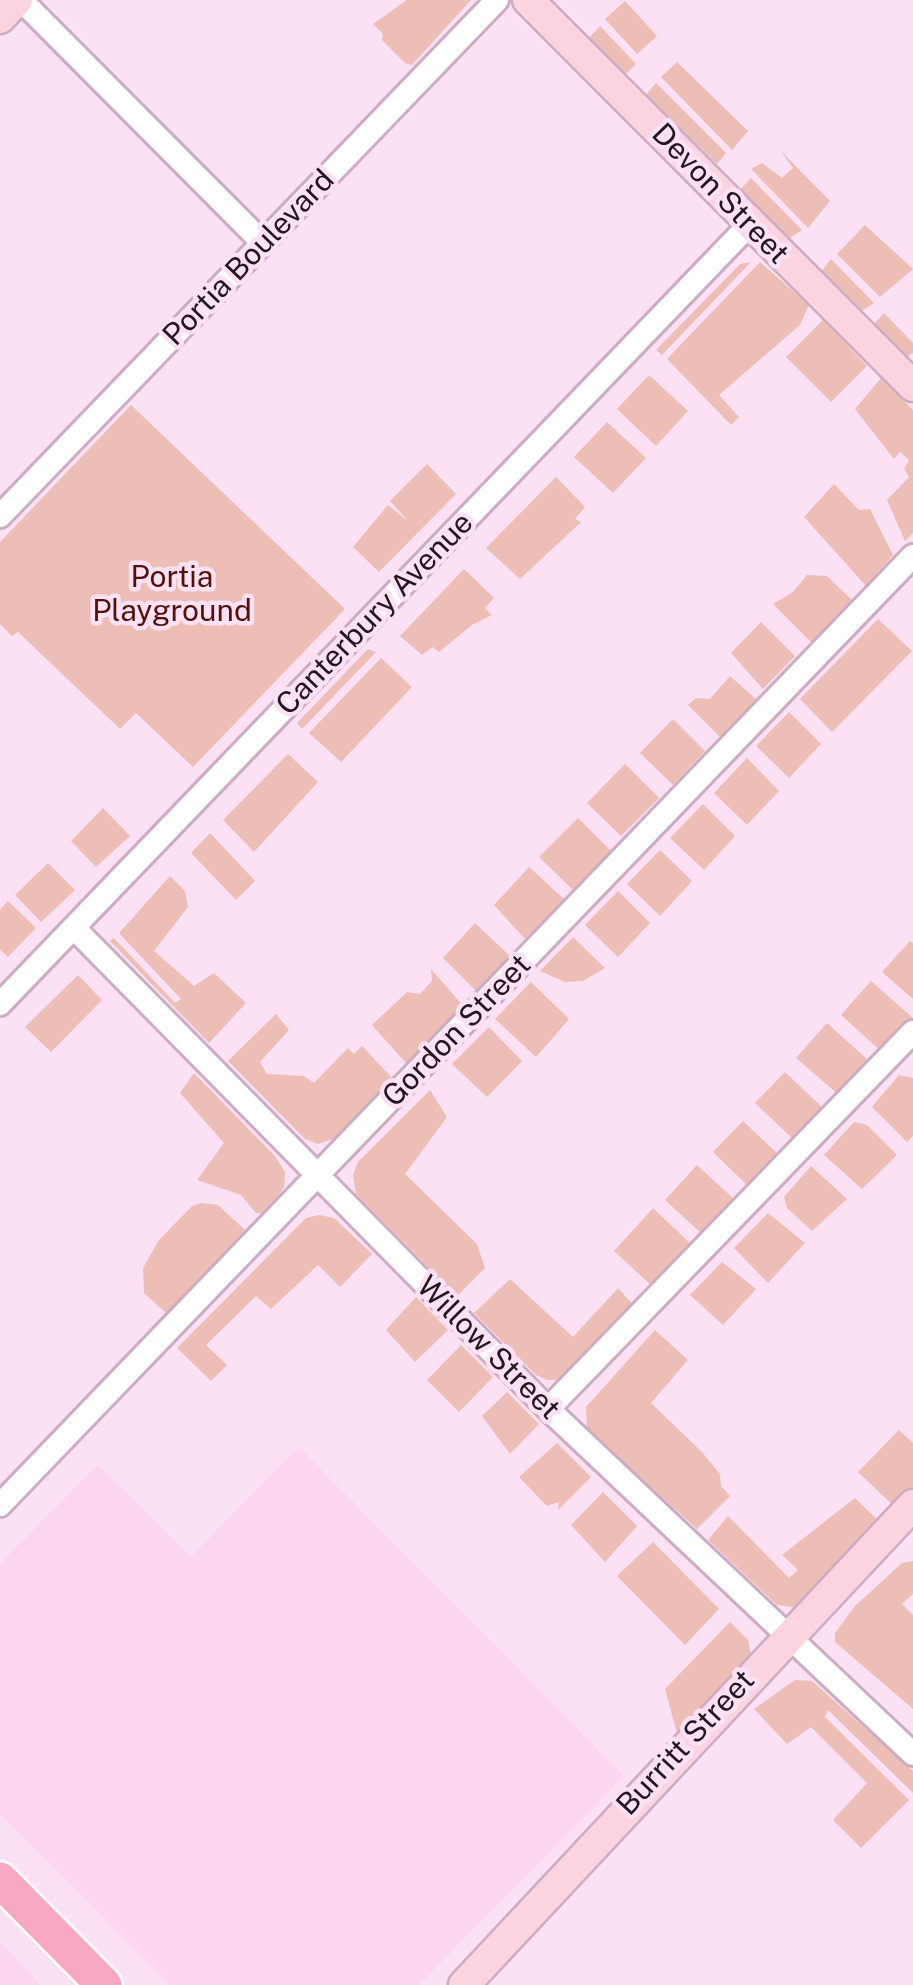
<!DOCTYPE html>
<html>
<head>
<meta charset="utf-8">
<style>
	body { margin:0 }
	canvas { display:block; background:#fbe1f3 }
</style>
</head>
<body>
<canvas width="913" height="1985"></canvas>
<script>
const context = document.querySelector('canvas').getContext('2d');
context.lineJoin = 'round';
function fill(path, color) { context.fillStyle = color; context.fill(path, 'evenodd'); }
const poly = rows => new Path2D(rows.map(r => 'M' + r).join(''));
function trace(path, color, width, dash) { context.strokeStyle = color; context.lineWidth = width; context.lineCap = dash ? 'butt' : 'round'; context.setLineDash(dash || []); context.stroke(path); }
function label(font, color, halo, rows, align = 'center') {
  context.font = font + ' "Public Sans",sans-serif'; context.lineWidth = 9; context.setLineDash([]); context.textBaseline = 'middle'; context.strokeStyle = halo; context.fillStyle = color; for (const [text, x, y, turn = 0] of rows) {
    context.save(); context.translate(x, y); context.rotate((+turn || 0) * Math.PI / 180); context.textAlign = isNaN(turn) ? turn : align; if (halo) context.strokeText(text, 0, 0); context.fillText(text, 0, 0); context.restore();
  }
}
fill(poly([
	[299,1447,624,1776,419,1985,170,1985,0,1814,0,1564,98,1465,191,1557],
	[0,1942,41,1985,0,1985]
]), '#fcd5f0');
fill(poly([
	[407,0,471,0,412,65,405,63,382,40,383,34,373,24],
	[625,1,657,36,637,54,605,19],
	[600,26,636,64,626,74,589,38],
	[677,62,748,131,732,150,661,77],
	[656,83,726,153,717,164,646,95],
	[780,150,830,201,808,228,751,169,762,163,782,178,793,168],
	[751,178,802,230,790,238,740,190],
	[865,225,913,269,880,297,837,254],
	[831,259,874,303,861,311,821,272],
	[751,262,662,355,656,350,740,264],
	[760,262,809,305,800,325,719,395,739,417,731,425,667,359],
	[884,313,913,343,913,353,906,357,873,325],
	[823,320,867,366,831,402,786,357],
	[649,375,688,411,656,446,617,409],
	[881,378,913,410,913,533,905,541,887,500,909,477,904,469,909,460,900,452,894,459,855,409],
	[131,405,345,609,193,767,136,713,120,729,18,632,12,636,0,624,0,542],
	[607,422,646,458,613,493,574,457],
	[427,464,456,494,379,572,353,547,388,505,409,522,390,501],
	[556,477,585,507,575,519,581,522,520,579,486,548],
	[834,484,859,510,870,509,893,555,866,586,804,517],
	[464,569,494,598,485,608,492,615,472,625,439,652,433,647,422,655,400,636],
	[807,575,827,576,853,601,812,643,773,604,793,592],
	[878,619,912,651,832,732,800,699],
	[761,622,795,656,763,689,731,653],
	[368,649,376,652,302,729,297,723],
	[381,658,412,687,341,762,309,733],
	[730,676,757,700,721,738,688,705,696,698,710,699],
	[789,712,821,744,789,778,756,746],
	[673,719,705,751,673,785,640,753],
	[288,754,318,782,254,852,223,820],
	[747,758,779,791,747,825,714,793],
	[625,764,659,798,621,836,587,803],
	[703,804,735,836,704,870,670,838],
	[103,808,130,836,96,867,71,841],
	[578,818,611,851,573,890,539,857],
	[210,833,255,881,236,900,191,853],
	[660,850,692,881,660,916,627,884],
	[48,863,75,890,41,922,15,895],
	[529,867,565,900,525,939,494,905],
	[170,876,185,891,188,907,154,951,194,986,214,973,246,1003,209,1043,110,941,114,938,175,1003,181,999,119,933],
	[618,891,650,923,618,957,585,925],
	[8,901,36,928,8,957,0,949,0,910],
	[475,923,511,957,477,992,443,958],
	[573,937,605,968,583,981,565,982,540,971],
	[910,941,913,943,913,999,882,972],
	[431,969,465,1008,406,1063,372,1025,407,992,420,994,432,981],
	[78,975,102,1000,51,1052,25,1027],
	[871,981,913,1018,883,1053,841,1015],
	[531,982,569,1019,536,1057,495,1019],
	[276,1014,289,1030,260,1062,267,1074,304,1076,314,1083,348,1048,354,1054,362,1046,393,1079,342,1136,318,1144,305,1139,228,1061],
	[827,1023,869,1061,839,1095,796,1058],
	[489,1027,522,1061,487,1097,452,1064],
	[785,1072,822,1107,792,1138,755,1103],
	[194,1073,275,1156,285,1172,284,1187,265,1214,256,1213,241,1195,197,1180,224,1143,180,1093],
	[899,1075,913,1078,913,1136,907,1142,872,1107],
	[430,1090,447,1117,405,1174,477,1244,485,1268,457,1296,356,1194,353,1175,358,1162],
	[743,1121,780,1156,750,1188,713,1152],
	[854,1122,867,1125,897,1155,862,1189,824,1155],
	[697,1165,736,1201,703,1235,665,1200],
	[811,1166,847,1199,812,1231,787,1208,784,1197],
	[201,1203,218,1205,245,1230,166,1313,144,1293,143,1268,159,1240,192,1206],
	[653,1208,692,1245,653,1287,614,1251],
	[768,1213,805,1243,768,1283,734,1248],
	[319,1215,334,1218,372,1254,340,1287,318,1265,271,1309,256,1296,206,1345,227,1365,211,1381,177,1348,306,1218],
	[722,1262,756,1289,723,1325,690,1295],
	[510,1279,573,1337,618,1288,636,1308,562,1380,548,1380,536,1375,474,1313],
	[416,1297,448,1330,415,1362,386,1330],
	[655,1330,688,1360,651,1403,702,1452,720,1474,721,1486,730,1496,697,1529,587,1429,586,1407],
	[461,1345,493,1377,459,1412,427,1380],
	[507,1392,539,1424,510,1454,482,1416],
	[899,1430,913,1443,913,1497,899,1511,858,1472],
	[557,1443,591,1477,558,1510,559,1502,547,1506,519,1477],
	[603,1492,637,1526,605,1562,571,1525],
	[855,1498,884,1526,799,1608,777,1605,708,1540,728,1516,789,1578,798,1570,782,1555],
	[653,1542,719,1609,685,1645,617,1576],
	[913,1561,913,1594,902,1604,913,1615,913,1709,835,1642,835,1633,855,1606,902,1563],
	[730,1622,748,1640,752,1660,684,1736,676,1730,665,1689],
	[795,1680,812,1681,913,1771,913,1793,828,1710,825,1717,909,1800,861,1848,833,1820,867,1783,811,1727,787,1744,754,1709]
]), '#ecbeb6');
const street = poly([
	[21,0,263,243],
	[0,516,497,0],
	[75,929,548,1409,913,1754],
	[0,1004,750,224],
	[548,1409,913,1032],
	[0,1505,913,556]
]);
const secondary = poly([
	[528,0,913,386],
	[0,18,17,0],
	[464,1985,913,1505]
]);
const primary = poly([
	[0,1880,104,1985]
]);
trace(street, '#ccacc2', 28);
trace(secondary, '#ccacc2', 35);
trace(primary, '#fff', 40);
trace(street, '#fff', 22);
trace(secondary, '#fbd4e0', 30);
trace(primary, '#f8a9c1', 35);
label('30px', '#23171f', '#fbe1f3', [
	["Devon Street",720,194,46],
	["Portia Boulevard",249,258,-46],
	["Canterbury Avenue",375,614,-46],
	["Gordon Street",457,1031,-46],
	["Willow Street",488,1348,45],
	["Burritt Street",686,1743,-47]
]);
label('30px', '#50120b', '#fbe1f3', [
	["Portia",172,578],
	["Playground",172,612]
]);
</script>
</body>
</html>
